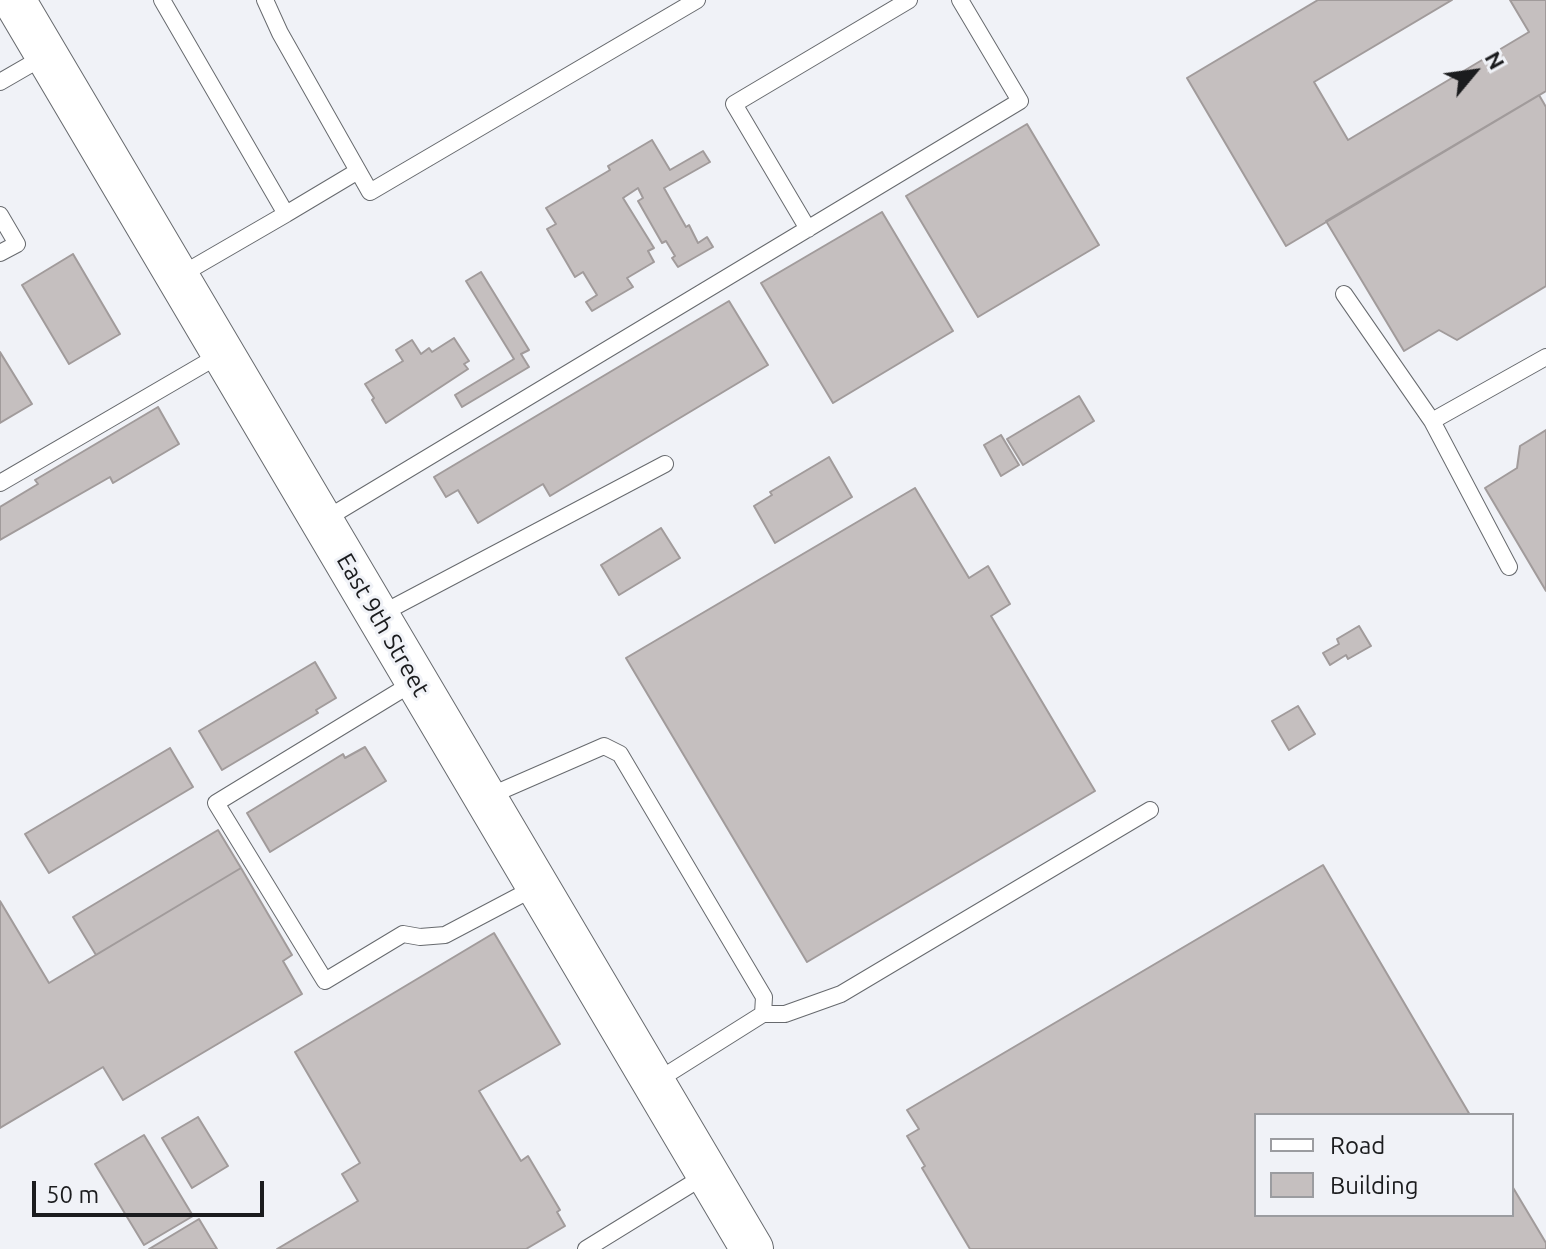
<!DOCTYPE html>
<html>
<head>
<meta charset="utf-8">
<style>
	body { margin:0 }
	#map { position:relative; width:1546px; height:1249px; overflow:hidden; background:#f0f2f7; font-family:Ubuntu,sans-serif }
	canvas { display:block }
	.legend { position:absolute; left:1254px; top:1113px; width:260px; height:104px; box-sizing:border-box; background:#f0f2f7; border:2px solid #9b9ca0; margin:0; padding:10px 14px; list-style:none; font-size:24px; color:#1b1c1e }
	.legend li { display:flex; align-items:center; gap:16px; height:40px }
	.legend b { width:40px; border:2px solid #9b9ca0 }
	.north { position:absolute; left:1434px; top:32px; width:80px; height:80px; -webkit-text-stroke:6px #f0f2f7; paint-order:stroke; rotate:61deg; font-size:22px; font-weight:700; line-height:32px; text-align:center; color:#1b1c1e }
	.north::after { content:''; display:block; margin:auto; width:28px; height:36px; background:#1b1c1e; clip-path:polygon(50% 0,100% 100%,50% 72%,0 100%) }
	.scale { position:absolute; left:32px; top:1181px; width:232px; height:36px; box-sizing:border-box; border:4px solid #1b1c1e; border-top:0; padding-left:10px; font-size:24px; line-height:28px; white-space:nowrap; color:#1b1c1e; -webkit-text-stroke:6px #f0f2f7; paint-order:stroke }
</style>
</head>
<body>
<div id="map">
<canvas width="1546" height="1249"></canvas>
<ul class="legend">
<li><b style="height:10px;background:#fff"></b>Road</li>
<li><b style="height:22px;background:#c5bfbf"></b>Building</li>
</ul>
<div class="north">N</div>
<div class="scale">50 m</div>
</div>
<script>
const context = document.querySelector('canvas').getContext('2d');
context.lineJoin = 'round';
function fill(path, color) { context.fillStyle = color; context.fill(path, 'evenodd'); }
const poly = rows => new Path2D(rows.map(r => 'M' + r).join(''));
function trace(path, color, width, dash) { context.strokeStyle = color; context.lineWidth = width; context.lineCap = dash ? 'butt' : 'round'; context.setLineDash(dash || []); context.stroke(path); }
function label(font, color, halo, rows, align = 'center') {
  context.font = font + ' Ubuntu,sans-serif'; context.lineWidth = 6; context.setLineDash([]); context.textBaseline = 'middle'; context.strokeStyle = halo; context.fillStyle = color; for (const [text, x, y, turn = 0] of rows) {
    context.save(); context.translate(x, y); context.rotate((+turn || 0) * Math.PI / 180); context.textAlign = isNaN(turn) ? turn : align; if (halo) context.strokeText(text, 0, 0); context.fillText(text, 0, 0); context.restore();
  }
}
const building = poly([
	[1318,0,1452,0,1314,82,1348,140,1529,32,1510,0,1546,0,1546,91,1286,246,1187,78,1318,0],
	[1539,95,1546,107,1546,286,1457,340,1439,330,1404,351,1326,221,1539,95],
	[1027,124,1099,245,978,317,906,196,1027,124],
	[652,140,670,170,703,151,710,162,664,188,686,227,689,225,698,243,707,237,713,247,678,267,672,258,675,256,666,241,662,243,638,201,643,198,638,188,623,198,654,248,648,251,654,262,627,278,633,287,592,311,586,302,597,295,583,272,575,277,547,229,556,224,546,208,610,170,608,166,652,140],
	[882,212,953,331,833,403,761,283,882,212],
	[73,254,120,334,69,364,22,285,73,254],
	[481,272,529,350,521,354,529,367,462,407,455,395,514,359,466,281,481,272],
	[729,301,768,365,550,496,543,484,478,523,458,490,446,497,434,477,729,301],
	[454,338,469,361,464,364,468,369,386,423,372,400,374,398,365,384,403,361,396,350,412,340,421,354,429,348,432,352,454,338],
	[0,352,32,404,0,423,0,352],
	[1079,396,1094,421,1023,465,1007,439,1079,396],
	[158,407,179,444,113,483,110,477,0,540,0,507,38,484,35,480,158,407],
	[1546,430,1546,591,1485,488,1517,468,1520,446,1546,430],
	[1001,435,1019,465,1001,476,984,445,1001,435],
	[829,457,852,497,775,543,754,506,772,495,770,492,829,457],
	[915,488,969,578,988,566,1010,604,991,616,1095,791,807,962,626,658,915,488],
	[661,528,680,558,619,595,601,565,661,528],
	[1359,626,1371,646,1348,659,1346,655,1330,665,1323,653,1339,644,1337,639,1359,626],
	[315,662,336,698,316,710,318,713,222,770,199,731,315,662],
	[1298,706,1315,734,1289,750,1272,721,1298,706],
	[365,747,386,781,270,852,247,813,343,754,345,758,365,747],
	[170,748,193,787,49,873,25,834,170,748],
	[218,830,241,868,96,955,73,917,218,830],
	[1323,865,1470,1115,1256,1115,1256,1215,1512,1215,1512,1186,1546,1243,1546,1249,970,1249,922,1168,925,1166,907,1136,919,1129,907,1110,1323,865],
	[241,868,292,955,283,961,302,994,123,1100,103,1067,0,1128,0,901,49,983,241,868],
	[494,933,560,1044,479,1091,521,1161,528,1156,560,1210,557,1212,565,1226,526,1249,277,1249,358,1201,342,1174,360,1163,295,1052,494,933],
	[198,1117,228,1166,192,1188,162,1138,198,1117],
	[144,1135,193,1216,144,1245,95,1164,144,1135],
	[199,1219,217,1249,149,1249,199,1219]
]);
fill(building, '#c5bfbf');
trace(building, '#a19b9b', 2);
const service = poly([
	[162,0,286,214,179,276],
	[265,0,280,33,370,192,697,0],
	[0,82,45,56],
	[286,214,358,171],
	[0,215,17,244,0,253],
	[808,229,734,104,909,0],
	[1344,294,1432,421,1546,357],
	[1432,421,1509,567],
	[0,483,223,353],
	[324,520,1020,101,960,0],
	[379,615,665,464],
	[416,681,216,803,325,981,403,934,420,937,445,935,536,887],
	[487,797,604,746,620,754,764,997,763,1014,655,1082],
	[763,1014,785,1014,841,994,1150,810],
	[586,1249,706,1175]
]);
const tertiary = poly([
	[14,0,752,1249]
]);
trace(service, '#676a6e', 18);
trace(tertiary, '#676a6e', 44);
trace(service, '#fff', 16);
trace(tertiary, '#fff', 42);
label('24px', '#1b1c1e', '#f0f2f7', [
	["East 9th Street",383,625,60]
]);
</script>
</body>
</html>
